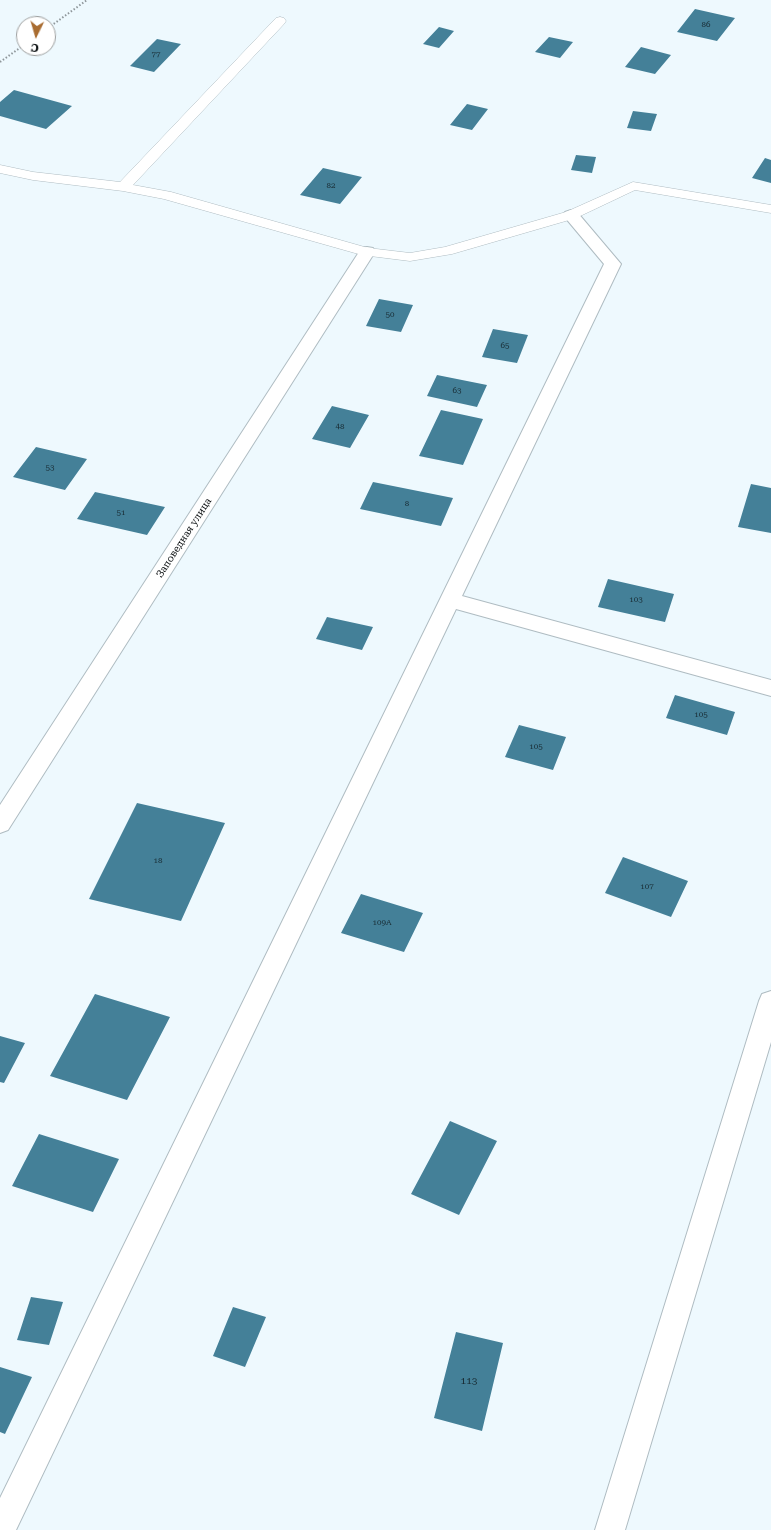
<!DOCTYPE html>
<html>
<head>
<meta charset="utf-8">
<style>
	body { margin:0 }
	#map { position:relative; width:771px; height:1530px; overflow:hidden; background:#eef9fe; font-family:"Roboto Serif",serif }
	canvas { display:block }
	.north { position:absolute; left:16px; top:16px; width:40px; height:40px; box-sizing:border-box; background:#fff; border:1px solid #9d9f9f; border-radius:50%; rotate:185deg; font-size:11px; font-weight:700; line-height:16px; text-align:center; color:#0a0e10 }
	.north::after { content:''; display:block; margin:auto; width:14px; height:18px; background:#a96c30; clip-path:polygon(50% 0,100% 100%,50% 72%,0 100%) }
</style>
</head>
<body>
<div id="map">
<canvas width="771" height="1530"></canvas>
<div class="north">С</div>
</div>
<script>
const context = document.querySelector('canvas').getContext('2d');
context.lineJoin = 'round';
function fill(path, color) { context.fillStyle = color; context.fill(path, 'evenodd'); }
const poly = rows => new Path2D(rows.map(r => 'M' + r).join(''));
function trace(path, color, width, dash) { context.strokeStyle = color; context.lineWidth = width; context.lineCap = dash ? 'butt' : 'round'; context.setLineDash(dash || []); context.stroke(path); }
function label(font, color, halo, rows, align = 'center') {
  context.font = font + ' "Roboto Serif",serif'; context.lineWidth = 4; context.setLineDash([]); context.textBaseline = 'middle'; context.strokeStyle = halo; context.fillStyle = color; for (const [text, x, y, turn = 0] of rows) {
    context.save(); context.translate(x, y); context.rotate((+turn || 0) * Math.PI / 180); context.textAlign = isNaN(turn) ? turn : align; if (halo) context.strokeText(text, 0, 0); context.fillText(text, 0, 0); context.restore();
  }
}
fill(poly([
	[695,9,735,18,717,41,677,32],
	[439,27,454,31,439,48,423,44],
	[549,37,573,42,560,58,535,52],
	[157,39,181,44,154,72,130,66],
	[641,47,671,55,655,74,625,67],
	[14,90,72,106,46,129,0,116,0,102],
	[467,104,488,109,472,130,450,125],
	[633,111,657,114,651,131,627,128],
	[576,155,596,157,592,173,571,170],
	[765,158,771,160,771,183,752,178],
	[323,168,362,177,340,204,300,195],
	[379,299,413,305,401,332,366,326],
	[493,329,528,335,517,363,482,357],
	[437,375,487,385,477,407,427,396],
	[332,406,369,415,350,448,312,439],
	[441,410,483,419,463,465,419,456],
	[36,447,87,459,65,490,13,477],
	[373,482,453,498,441,526,360,509],
	[751,484,771,488,771,533,738,527],
	[95,492,165,507,147,535,77,519],
	[608,579,674,594,665,622,598,607],
	[327,617,373,627,362,650,316,639],
	[675,695,735,712,727,735,666,718],
	[519,725,566,737,553,770,505,757],
	[137,803,225,823,181,921,89,899],
	[623,857,688,881,671,917,605,893],
	[361,894,423,913,404,952,341,933],
	[95,994,170,1017,127,1100,50,1076],
	[0,1036,25,1043,4,1083,0,1082],
	[450,1121,497,1141,459,1215,411,1194],
	[39,1134,119,1159,93,1212,12,1186],
	[31,1297,63,1302,49,1345,17,1340],
	[233,1307,266,1317,245,1367,213,1356],
	[456,1332,503,1343,482,1431,434,1418],
	[0,1367,32,1377,5,1434,0,1432]
]), '#448098');
const lane = poly([
	[280,17,284,18,286,21,284,24,133,185,171,192,368,248,410,253,445,247,566,212,633,182,771,205,771,213,635,190,576,218,452,254,410,261,362,255,164,199,123,191,33,180,0,173,0,165,33,172,120,182,276,18,280,17]
]);
const street = poly([
	[571,210,577,212,621,264,462,596,771,680,771,696,456,609,16,1530,0,1530,0,1498,604,264,563,215,565,212,571,210],
	[367,247,373,248,375,252,8,830,0,833,0,805,359,252,361,248,367,247],
	[771,991,771,1042,625,1530,595,1530,759,1001,762,994,771,991]
]);
trace(lane, '#afbcc2', 1);
trace(street, '#afbcc2', 2);
trace(poly([
	[48,28,87,0],
	[0,62,24,45]
]), '#8f979b', 2, [1.5, 2]);
fill(lane, '#fff');
fill(street, '#fff');
label('8px', '#182a32', null, [
	["86",706,25],
	["77",156,55],
	["82",331,186],
	["50",390,315],
	["65",505,346],
	["63",457,391],
	["48",340,427],
	["53",50,468],
	["8",407,504],
	["51",121,513],
	["103",636,600],
	["105",701,715],
	["105",536,747],
	["18",158,861],
	["107",647,887],
	["109А",382,923]
]);
label('10px', '#0a0e10', '#fff', [
	["Заповедная улица",184,538,-57]
]);
label('10px', '#182a32', null, [
	["113",469,1381]
]);
</script>
</body>
</html>
